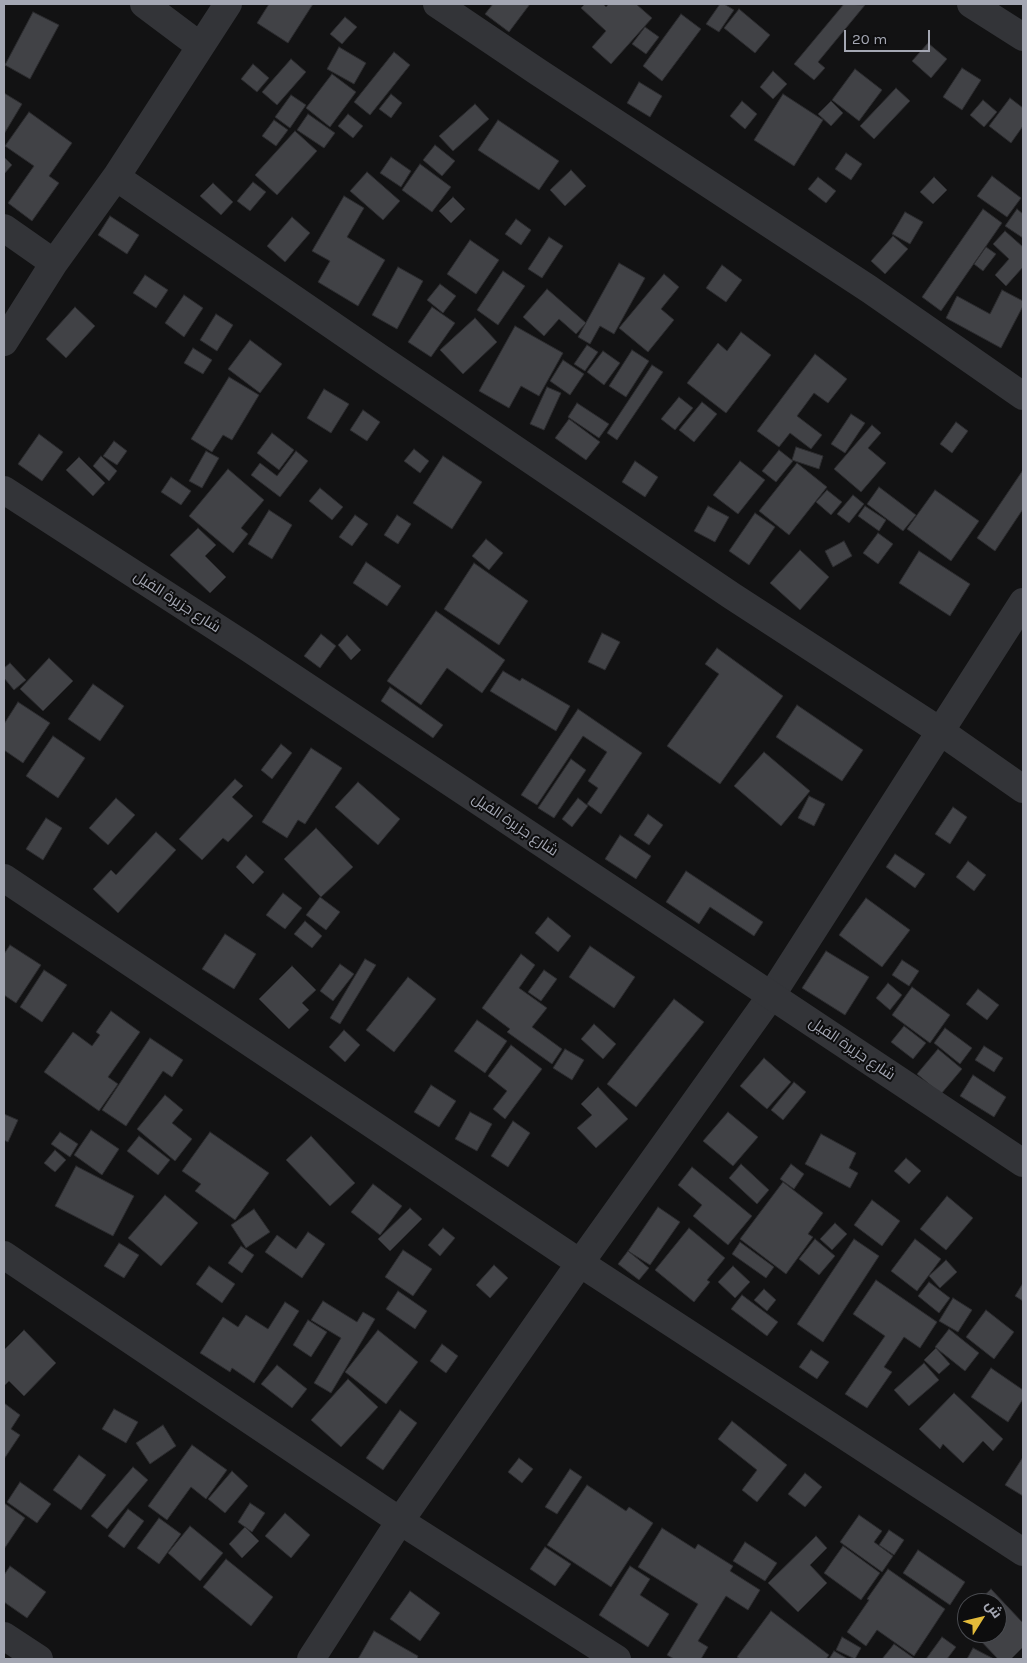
<!DOCTYPE html>
<html>
<head>
<meta charset="utf-8">
<style>
	body { margin:0 }
	#map { position:relative; width:1027px; height:1663px; overflow:hidden; background:#121213; font-family:Karla,Cairo,sans-serif }
	canvas { display:block }
	.frame { position:absolute; inset:0; border:5px solid #a4a7b3; pointer-events:none }
	.north { position:absolute; left:957px; top:1593px; width:50px; height:50px; box-sizing:border-box; background:#0d0d0e; border:1px solid #494b50; border-radius:50%; rotate:54deg; font-size:14px; font-weight:700; line-height:20px; text-align:center; color:#a4a7b3 }
	.north::after { content:''; display:block; margin:auto; width:18px; height:22px; background:#e3bb3a; clip-path:polygon(50% 0,100% 100%,50% 72%,0 100%) }
	.scale { position:absolute; left:844px; top:30px; width:86px; height:22px; box-sizing:border-box; border:2px solid #a4a7b3; border-top:0; padding-left:6px; font-size:15px; line-height:18px; white-space:nowrap; color:#a4a7b3; -webkit-text-stroke:4px #0d0d0e; paint-order:stroke }
</style>
</head>
<body>
<div id="map">
<canvas width="1027" height="1663"></canvas>
<div class="frame"></div>
<div class="north">ش</div>
<div class="scale">20 m</div>
</div>
<script>
const context = document.querySelector('canvas').getContext('2d');
context.lineJoin = 'round';
function fill(path, color) { context.fillStyle = color; context.fill(path, 'evenodd'); }
const poly = rows => new Path2D(rows.map(r => 'M' + r).join(''));
function trace(path, color, width, dash) { context.strokeStyle = color; context.lineWidth = width; context.lineCap = dash ? 'butt' : 'round'; context.setLineDash(dash || []); context.stroke(path); }
function label(font, color, halo, rows, align = 'center') {
  context.font = font + ' Karla,Cairo,sans-serif'; context.lineWidth = 4; context.setLineDash([]); context.textBaseline = 'middle'; context.strokeStyle = halo; context.fillStyle = color; for (const [text, x, y, turn = 0] of rows) {
    context.save(); context.translate(x, y); context.rotate((+turn || 0) * Math.PI / 180); context.textAlign = isNaN(turn) ? turn : align; if (halo) context.strokeText(text, 0, 0); context.fillText(text, 0, 0); context.restore();
  }
}
const building = poly([
	[269,4,313,4,288,43,257,23,269,4],
	[493,4,530,4,509,32,485,14,493,4],
	[585,4,603,4,606,7,609,4,636,4,652,18,611,64,592,47,606,31,581,8,585,4],
	[720,4,724,4,734,10,719,32,706,24,720,4],
	[844,4,865,5,818,62,825,68,814,80,794,64,844,4],
	[739,9,770,35,755,53,724,28,739,9],
	[33,12,59,25,30,79,5,65,33,12],
	[681,14,701,29,662,81,643,66,681,14],
	[345,17,357,27,342,44,330,34,345,17],
	[645,27,659,37,646,54,632,44,645,27],
	[928,43,947,59,931,78,912,61,928,43],
	[339,47,366,63,354,84,327,69,339,47],
	[394,52,410,65,370,115,354,102,394,52],
	[291,59,306,72,277,105,262,92,291,59],
	[253,64,269,78,257,92,241,79,253,64],
	[962,68,981,80,962,110,943,97,962,68],
	[855,69,882,90,859,121,832,100,855,69],
	[773,71,787,84,773,99,760,87,773,71],
	[332,74,356,92,330,127,306,108,332,74],
	[639,82,662,96,650,117,627,103,639,82],
	[896,88,910,101,874,139,860,126,896,88],
	[4,93,22,104,4,134,4,93],
	[391,94,402,103,391,118,379,109,391,94],
	[783,94,823,120,794,166,754,140,783,94],
	[291,95,306,105,290,128,275,117,291,95],
	[1010,98,1023,108,1023,126,1011,143,989,126,1010,98],
	[983,100,997,112,984,127,970,115,983,100],
	[742,101,757,114,745,129,730,116,742,101],
	[831,101,843,113,831,126,818,114,831,101],
	[475,104,489,119,453,151,439,136,475,104],
	[29,112,72,143,49,176,59,183,32,221,8,203,34,166,5,146,29,112],
	[308,114,335,133,324,148,297,130,308,114],
	[348,114,363,126,353,138,338,126,348,114],
	[274,120,288,130,276,146,262,136,274,120],
	[498,120,559,161,539,190,478,150,498,120],
	[295,131,317,151,277,195,255,175,295,131],
	[435,145,455,161,442,176,423,160,435,145],
	[846,153,862,164,851,180,835,169,846,153],
	[4,157,12,165,4,174,4,157],
	[391,157,411,171,401,187,380,173,391,157],
	[420,164,451,187,432,212,402,190,420,164],
	[571,170,586,186,565,206,550,190,571,170],
	[367,172,400,201,383,220,350,191,367,172],
	[992,176,1021,198,1007,217,977,196,992,176],
	[818,177,836,191,826,203,808,189,818,177],
	[934,177,947,190,933,204,920,192,934,177],
	[253,182,266,192,250,211,237,201,253,182],
	[213,183,233,202,221,215,200,196,213,183],
	[344,196,364,208,347,237,385,260,358,306,318,282,330,261,312,251,344,196],
	[453,197,465,209,451,223,439,211,453,197],
	[983,209,1002,223,941,311,922,297,983,209],
	[1017,209,1023,214,1023,238,1005,226,1017,209],
	[905,212,923,222,910,244,892,234,905,212],
	[110,216,139,235,127,254,98,235,110,216],
	[292,217,310,233,285,262,267,246,292,217],
	[516,219,531,230,521,245,505,234,516,219],
	[1005,231,1023,247,1023,267,1006,286,995,275,1009,259,993,244,1005,231],
	[893,236,908,249,885,274,871,261,893,236],
	[549,237,563,246,542,278,528,269,549,237],
	[470,240,499,260,476,294,447,274,470,240],
	[986,247,996,254,983,271,974,264,986,247],
	[619,263,645,278,614,334,600,326,590,344,578,337,619,263],
	[722,265,742,280,726,302,706,288,722,265],
	[398,267,423,281,397,329,372,315,398,267],
	[503,271,525,286,498,325,477,310,503,271],
	[664,274,679,287,661,309,674,320,648,352,619,328,664,274],
	[145,275,168,290,156,308,133,293,145,275],
	[440,284,456,296,443,313,427,300,440,284],
	[547,289,586,323,576,334,559,319,544,336,523,317,547,289],
	[1002,290,1023,301,1023,306,1001,348,946,318,957,296,990,314,1002,290],
	[184,295,203,308,184,337,165,323,184,295],
	[75,307,95,326,66,358,46,339,75,307],
	[432,307,455,323,431,357,408,342,432,307],
	[216,314,233,325,217,351,200,340,216,314],
	[475,318,497,342,463,374,440,350,475,318],
	[515,326,563,353,539,396,521,386,509,408,479,391,515,326],
	[741,332,771,355,726,413,687,383,718,343,727,351,741,332],
	[250,340,282,364,260,393,228,369,250,340],
	[587,345,598,352,585,371,574,364,587,345],
	[193,348,212,360,203,374,184,363,193,348],
	[632,350,649,361,626,397,609,386,632,350],
	[603,351,620,363,604,385,587,372,603,351],
	[815,354,847,379,828,403,814,393,797,416,822,435,811,449,790,433,779,447,757,431,815,354],
	[563,360,584,374,570,395,550,381,563,360],
	[652,365,663,372,617,440,607,433,652,365],
	[229,377,259,395,232,440,223,435,212,452,191,439,229,377],
	[547,387,561,393,544,430,530,424,547,387],
	[324,389,349,404,331,433,307,418,324,389],
	[679,397,693,408,675,430,661,419,679,397],
	[702,402,717,414,694,442,679,430,702,402],
	[577,403,609,424,599,438,568,417,577,403],
	[363,410,380,422,367,441,350,430,363,410],
	[851,414,865,423,845,453,831,444,851,414],
	[569,419,600,442,586,460,555,438,569,419],
	[956,422,968,431,952,453,940,444,956,422],
	[872,425,881,433,868,448,886,463,861,492,834,469,872,425],
	[272,433,294,450,279,470,257,453,272,433],
	[39,434,63,452,42,481,18,464,39,434],
	[114,441,127,451,117,465,103,456,114,441],
	[796,447,823,456,819,469,792,460,796,447],
	[414,449,429,461,420,473,404,461,414,449],
	[779,450,793,461,776,482,762,471,779,450],
	[206,451,219,458,202,488,189,481,206,451],
	[296,451,308,461,280,497,251,475,260,463,277,476,296,451],
	[101,456,117,471,109,481,93,466,101,456],
	[443,456,482,482,452,529,413,503,443,456],
	[79,457,105,483,93,496,66,470,79,457],
	[635,461,658,477,645,497,622,482,635,461],
	[740,461,765,480,738,514,713,495,740,461],
	[797,463,827,487,789,535,759,511,797,463],
	[228,469,264,500,241,528,248,534,233,553,189,516,228,469],
	[1023,470,1023,509,995,551,977,538,1023,470],
	[171,477,191,491,181,505,161,492,171,477],
	[879,487,916,515,903,531,867,504,879,487],
	[320,488,343,507,332,520,309,501,320,488],
	[827,490,842,502,831,515,816,502,827,490],
	[935,490,979,521,951,561,907,529,935,490],
	[853,495,864,504,849,523,837,514,853,495],
	[708,506,729,517,715,542,694,531,708,506],
	[865,506,886,520,879,531,858,516,865,506],
	[269,510,292,525,272,559,248,544,269,510],
	[755,513,775,527,749,565,729,551,755,513],
	[355,515,368,524,352,546,339,537,355,515],
	[397,515,411,524,398,544,384,535,397,515],
	[198,528,216,545,205,556,226,577,210,593,170,555,198,528],
	[878,533,893,544,878,564,863,553,878,533],
	[486,539,503,553,489,570,472,556,486,539],
	[844,541,852,556,833,567,825,551,844,541],
	[800,550,829,577,800,610,770,583,800,550],
	[919,551,970,584,950,616,899,583,919,551],
	[366,562,401,586,387,606,353,583,366,562],
	[474,563,528,601,499,645,444,609,474,563],
	[436,611,505,660,482,693,447,668,421,705,387,681,436,611],
	[602,633,620,642,605,670,588,662,602,633],
	[321,634,336,646,320,668,304,656,321,634],
	[347,635,361,650,351,660,338,645,347,635],
	[717,648,783,696,720,784,667,746,719,674,705,664,717,648],
	[49,658,73,681,43,711,20,689,49,658],
	[10,663,26,680,14,690,4,678,4,668,10,663],
	[503,671,520,681,522,678,570,706,556,731,490,691,503,671],
	[93,684,124,706,100,741,68,719,93,684],
	[390,687,443,725,433,738,381,701,390,687],
	[18,702,50,723,23,763,4,750,4,724,18,702],
	[797,705,863,750,842,781,776,737,797,705],
	[578,709,642,753,601,814,587,804,598,788,588,781,607,752,583,736,537,805,521,795,578,709],
	[53,736,85,758,58,798,26,776,53,736],
	[281,744,292,753,272,779,261,770,281,744],
	[311,748,342,768,305,824,298,820,287,838,262,822,311,748],
	[764,752,810,791,781,826,734,786,764,752],
	[571,759,586,770,554,818,538,808,571,759],
	[235,779,243,786,232,797,253,816,228,842,223,838,202,860,179,839,235,779],
	[358,782,400,819,378,845,335,807,358,782],
	[809,796,825,804,814,826,798,818,809,796],
	[116,798,135,815,108,845,89,828,116,798],
	[578,798,588,806,572,827,562,819,578,798],
	[953,807,967,817,950,844,935,834,953,807],
	[648,814,663,825,649,845,634,835,648,814],
	[46,818,62,828,43,860,26,849,46,818],
	[316,828,353,867,321,897,284,859,316,828],
	[156,832,176,850,118,913,93,889,111,870,116,875,156,832],
	[620,835,651,856,636,879,605,859,620,835],
	[895,854,925,874,915,888,886,867,895,854],
	[246,855,264,872,253,884,236,867,246,855],
	[968,861,986,875,974,891,956,877,968,861],
	[686,871,763,922,754,936,710,907,699,924,666,902,686,871],
	[283,893,302,908,285,929,266,915,283,893],
	[320,897,340,912,326,930,306,915,320,897],
	[866,898,910,930,882,967,839,935,866,898],
	[548,917,571,936,558,952,535,933,548,917],
	[305,921,322,936,312,948,294,934,305,921],
	[225,934,256,954,234,989,202,969,225,934],
	[10,945,41,965,16,1003,4,995,4,954,10,945],
	[590,946,635,977,614,1008,569,977,590,946],
	[826,951,869,977,845,1015,802,988,826,951],
	[521,954,535,965,519,988,547,1008,532,1027,562,1049,552,1064,507,1032,510,1029,482,1008,521,954],
	[365,959,376,965,340,1024,330,1018,365,959],
	[902,960,919,971,909,986,892,975,902,960],
	[340,964,354,974,333,1001,320,991,340,964],
	[292,966,316,990,302,1003,309,1010,289,1029,259,999,292,966],
	[44,970,67,985,42,1022,20,1007,44,970],
	[544,970,557,979,541,1001,528,992,544,970],
	[408,977,436,999,394,1052,366,1030,408,977],
	[888,983,902,995,890,1010,876,998,888,983],
	[912,987,950,1015,930,1043,892,1015,912,987],
	[978,989,999,1005,987,1020,966,1004,978,989],
	[674,999,704,1022,636,1107,607,1084,674,999],
	[111,1011,140,1032,108,1077,118,1084,99,1111,44,1072,73,1032,92,1046,100,1035,96,1032,111,1011],
	[477,1020,507,1041,485,1073,454,1051,477,1020],
	[594,1024,616,1044,603,1059,581,1039,594,1024],
	[904,1026,926,1043,913,1059,891,1042,904,1026],
	[945,1028,972,1048,960,1064,934,1043,945,1028],
	[344,1030,360,1045,345,1062,329,1047,344,1030],
	[150,1038,183,1060,172,1077,163,1071,126,1126,102,1110,150,1038],
	[511,1045,542,1069,505,1119,493,1109,507,1091,488,1076,511,1045],
	[984,1046,1003,1058,994,1072,975,1060,984,1046],
	[565,1049,584,1060,572,1080,553,1068,565,1049],
	[938,1049,962,1069,941,1094,917,1074,938,1049],
	[764,1058,791,1082,767,1109,740,1086,764,1058],
	[973,1075,1006,1097,994,1117,960,1096,973,1075],
	[794,1082,806,1092,783,1120,771,1110,794,1082],
	[431,1085,456,1101,439,1127,414,1112,431,1085],
	[598,1087,628,1119,596,1148,577,1128,592,1115,581,1104,598,1087],
	[165,1095,183,1110,172,1123,192,1139,175,1161,137,1129,165,1095],
	[470,1112,492,1124,477,1151,455,1139,470,1112],
	[728,1112,758,1137,733,1166,703,1141,728,1112],
	[4,1114,18,1120,8,1142,4,1140,4,1114],
	[513,1121,530,1133,508,1167,491,1156,513,1121],
	[91,1130,119,1149,102,1175,74,1155,91,1130],
	[60,1132,78,1144,70,1157,51,1144,60,1132],
	[210,1132,269,1173,235,1220,195,1191,201,1184,182,1171,210,1132],
	[821,1134,856,1153,849,1168,858,1173,850,1188,805,1164,821,1134],
	[139,1136,170,1160,158,1175,127,1151,139,1136],
	[311,1136,355,1183,330,1206,286,1160,311,1136],
	[55,1150,66,1160,55,1172,44,1163,55,1150],
	[906,1158,921,1171,909,1184,894,1171,906,1158],
	[741,1164,769,1190,757,1204,729,1178,741,1164],
	[791,1164,804,1174,794,1189,780,1179,791,1164],
	[76,1166,134,1196,113,1236,55,1206,76,1166],
	[692,1167,752,1216,728,1245,693,1216,702,1205,678,1185,692,1167],
	[783,1182,823,1213,808,1234,813,1237,786,1274,740,1239,783,1182],
	[373,1184,402,1206,380,1235,351,1212,373,1184],
	[165,1195,198,1223,161,1266,128,1238,165,1195],
	[947,1196,973,1218,946,1250,920,1229,947,1196],
	[872,1200,900,1221,882,1246,854,1225,872,1200],
	[658,1207,680,1222,650,1265,628,1251,658,1207],
	[410,1208,422,1219,390,1251,378,1239,410,1208],
	[254,1209,270,1232,246,1248,231,1225,254,1209],
	[835,1223,847,1234,832,1250,820,1239,835,1223],
	[443,1228,455,1238,440,1256,428,1245,443,1228],
	[689,1228,725,1258,707,1280,710,1282,694,1302,655,1270,689,1228],
	[308,1232,325,1244,302,1278,265,1252,277,1235,296,1249,308,1232],
	[815,1239,835,1256,819,1275,799,1259,815,1239],
	[854,1239,879,1256,823,1342,797,1324,854,1239],
	[915,1239,941,1259,917,1291,891,1271,915,1239],
	[740,1242,774,1267,766,1278,732,1254,740,1242],
	[119,1243,139,1255,124,1278,104,1266,119,1243],
	[241,1246,254,1255,242,1273,228,1263,241,1246],
	[403,1250,432,1269,413,1296,385,1277,403,1250],
	[628,1251,649,1268,639,1280,618,1264,628,1251],
	[946,1260,957,1272,940,1288,929,1276,946,1260],
	[494,1265,508,1278,490,1298,476,1285,494,1265],
	[209,1266,235,1284,222,1303,196,1284,209,1266],
	[733,1266,750,1282,735,1298,718,1282,733,1266],
	[876,1280,937,1322,920,1348,904,1337,884,1367,892,1372,867,1408,845,1394,885,1336,853,1314,876,1280],
	[929,1282,950,1298,939,1313,918,1296,929,1282],
	[1023,1283,1023,1301,1015,1296,1023,1283],
	[764,1289,776,1300,767,1311,754,1300,764,1289],
	[398,1291,427,1311,415,1329,386,1309,398,1291],
	[742,1295,778,1322,767,1336,731,1309,742,1295],
	[953,1298,972,1310,958,1332,939,1321,953,1298],
	[323,1301,357,1322,363,1312,375,1319,331,1393,314,1383,341,1338,311,1320,323,1301],
	[285,1302,299,1311,254,1383,232,1368,230,1372,200,1353,223,1317,238,1327,246,1315,268,1329,285,1302],
	[986,1310,1014,1332,994,1359,966,1337,986,1310],
	[308,1320,327,1332,311,1357,293,1345,308,1320],
	[949,1329,979,1353,965,1371,935,1347,949,1329],
	[24,1330,56,1363,24,1396,9,1381,4,1386,4,1350,24,1330],
	[378,1330,418,1362,386,1404,345,1372,378,1330],
	[442,1344,458,1356,446,1373,430,1361,442,1344],
	[936,1348,950,1364,939,1374,924,1360,936,1348],
	[811,1350,829,1362,817,1379,799,1367,811,1350],
	[924,1363,939,1380,909,1406,894,1390,924,1363],
	[277,1365,307,1389,292,1408,261,1384,277,1365],
	[991,1368,1023,1390,1023,1399,1008,1422,971,1397,991,1368],
	[348,1379,378,1407,341,1447,311,1420,348,1379],
	[954,1393,1003,1439,993,1451,983,1441,963,1463,943,1444,940,1449,919,1429,954,1393],
	[4,1403,20,1415,11,1429,20,1435,4,1459,4,1403],
	[114,1409,138,1422,126,1443,102,1429,114,1409],
	[400,1410,417,1423,383,1470,366,1458,400,1410],
	[732,1421,787,1465,757,1502,742,1490,757,1470,718,1439,732,1421],
	[163,1425,176,1446,150,1464,136,1443,163,1425],
	[192,1445,227,1470,206,1499,191,1487,167,1520,148,1506,192,1445],
	[79,1455,106,1475,81,1510,53,1490,79,1455],
	[1023,1457,1023,1496,1005,1485,1023,1457],
	[519,1458,533,1469,522,1483,508,1472,519,1458],
	[133,1467,148,1480,107,1529,91,1516,133,1467],
	[570,1469,582,1477,557,1514,545,1507,570,1469],
	[232,1471,248,1486,225,1513,208,1499,232,1471],
	[805,1473,822,1487,805,1507,788,1494,805,1473],
	[20,1482,51,1504,37,1523,7,1502,20,1482],
	[587,1485,626,1511,629,1507,653,1523,611,1587,547,1545,587,1485],
	[4,1503,25,1518,4,1549,4,1503],
	[250,1503,265,1513,252,1532,238,1522,250,1503],
	[128,1509,144,1521,124,1548,108,1536,128,1509],
	[285,1513,310,1535,291,1558,265,1536,285,1513],
	[859,1515,882,1531,874,1542,893,1556,882,1572,840,1542,859,1515],
	[159,1518,181,1534,159,1564,137,1548,159,1518],
	[190,1526,223,1553,200,1581,168,1553,190,1526],
	[245,1527,259,1541,242,1558,229,1544,245,1527],
	[662,1528,695,1549,698,1544,733,1566,730,1571,760,1590,748,1610,726,1596,698,1641,708,1647,701,1659,674,1659,667,1655,698,1604,638,1567,662,1528],
	[889,1530,904,1540,894,1555,879,1545,889,1530],
	[816,1536,827,1548,810,1565,827,1583,798,1612,768,1583,816,1536],
	[745,1542,777,1563,765,1581,733,1561,745,1542],
	[843,1546,880,1573,861,1600,824,1573,843,1546],
	[545,1547,571,1564,555,1586,530,1569,545,1547],
	[918,1550,965,1582,950,1605,903,1573,918,1550],
	[226,1559,273,1597,251,1626,203,1587,226,1559],
	[10,1566,46,1592,27,1618,4,1602,4,1575,10,1566],
	[630,1566,650,1579,640,1595,669,1614,648,1647,599,1615,630,1566],
	[888,1569,945,1609,914,1656,877,1630,866,1646,847,1632,869,1600,867,1599,888,1569],
	[991,1589,1023,1623,1023,1647,1011,1659,998,1659,976,1636,977,1633,997,1633,997,1603,976,1603,991,1589],
	[410,1591,440,1613,420,1641,390,1619,410,1591],
	[771,1611,829,1655,826,1659,740,1659,737,1657,771,1611],
	[374,1631,418,1656,417,1659,358,1659,374,1631],
	[842,1637,861,1648,855,1659,836,1650,842,1637],
	[942,1637,956,1647,947,1659,926,1659,942,1637],
	[894,1644,915,1659,882,1659,894,1644],
	[973,1648,994,1659,967,1659,973,1648],
	[834,1651,848,1659,829,1659,834,1651]
]);
fill(building, '#414246');
trace(building, '#2c2c2f', 1);
trace(poly([
	[144,4,200,46],
	[437,4,538,72,869,289,1023,396],
	[971,4,1023,37],
	[116,177,380,358,732,596,940,731,1023,789],
	[4,228,54,263],
	[4,342,54,263,116,177,228,4],
	[4,878,580,1263,1023,1552],
	[4,1255,400,1521,617,1659],
	[4,1636,39,1659],
	[311,1659,400,1521,580,1263,771,996,1023,602]
]), '#333438', 28);
trace(poly([
	[4,490,247,647,1023,1163]
]), '#333438', 28);
label('15px', '#a4a7b3', '#0d0d0e', [
	["شارع جزيرة الفيل",177,602,33],
	["شارع جزيرة الفيل",515,825,34],
	["شارع جزيرة الفيل",852,1049,34]
]);
</script>
</body>
</html>
